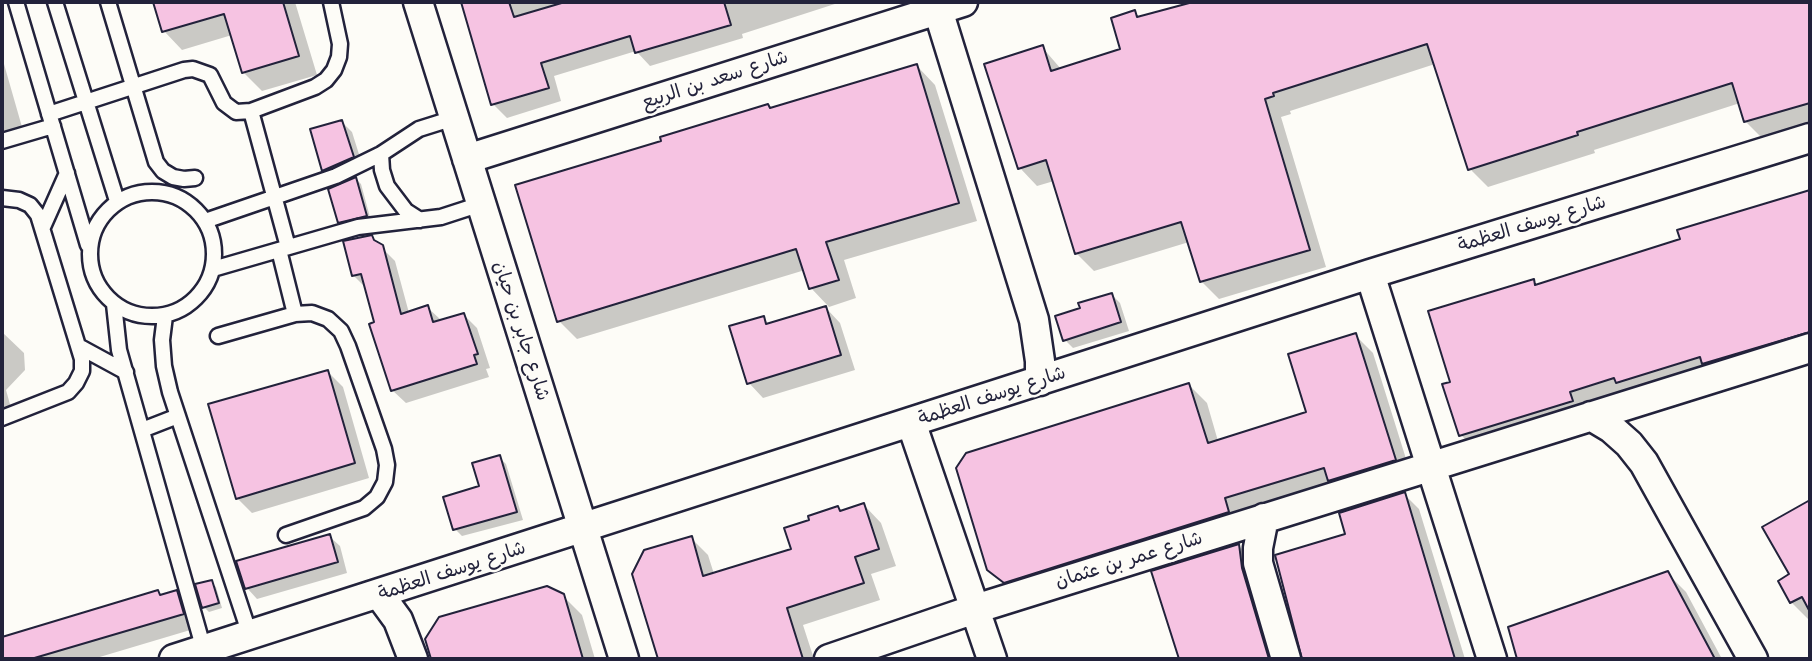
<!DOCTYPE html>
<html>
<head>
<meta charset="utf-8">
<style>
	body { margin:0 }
	#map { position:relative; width:1812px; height:661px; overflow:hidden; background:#fdfcf7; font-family:"Playpen Sans",sans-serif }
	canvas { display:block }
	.frame { position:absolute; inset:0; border:4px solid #22223b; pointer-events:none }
</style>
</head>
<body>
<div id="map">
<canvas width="1812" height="661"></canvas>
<div class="frame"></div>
</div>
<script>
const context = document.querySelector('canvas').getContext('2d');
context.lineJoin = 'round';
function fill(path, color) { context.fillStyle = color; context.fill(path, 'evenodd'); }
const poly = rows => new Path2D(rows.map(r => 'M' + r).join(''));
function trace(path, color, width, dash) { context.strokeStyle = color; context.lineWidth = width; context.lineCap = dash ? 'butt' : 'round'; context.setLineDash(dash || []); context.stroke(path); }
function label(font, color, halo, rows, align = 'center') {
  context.font = font + ' "Playpen Sans","Playpen Sans Arabic",sans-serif'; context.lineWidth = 5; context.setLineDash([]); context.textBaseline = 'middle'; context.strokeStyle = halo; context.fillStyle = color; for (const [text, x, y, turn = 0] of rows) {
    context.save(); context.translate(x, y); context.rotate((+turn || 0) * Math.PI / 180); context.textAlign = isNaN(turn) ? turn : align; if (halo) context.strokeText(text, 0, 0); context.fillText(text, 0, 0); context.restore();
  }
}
fill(poly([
	[155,2,295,2,317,75,262,91,243,72,232,35,182,50,164,31],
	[463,2,841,2,742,34,743,38,650,66,636,51,554,76,561,101,507,118,493,104],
	[1200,2,1810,2,1810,125,1763,139,1745,121,1740,103,1594,150,1595,153,1488,187,1470,169,1435,64,1290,111,1291,114,1281,117,1326,267,1219,299,1201,281,1189,242,1094,271,1076,253,1054,181,1037,186,1020,168,1042,47,1061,69,1123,50,1135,12,1140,18],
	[2,57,24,134,2,140],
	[917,66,935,85,977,221,844,260,856,298,829,307,811,288,805,270,577,339,559,321],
	[342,122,352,132,363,167,334,180,324,170],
	[356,179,361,184,371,221,344,227,339,222],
	[1810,192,1810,351,1476,450,1461,435,1452,383,1533,281,1538,286,1682,240,1680,232],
	[371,237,395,261,409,313,427,307,441,320,464,315,477,328,490,368,486,369,489,377,406,403,392,390,367,289,353,275],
	[1112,295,1120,303,1129,331,1073,348,1065,340,1082,310],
	[829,307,826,308,840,323,855,370,763,398,749,383,763,318,770,325],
	[2,332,24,353,25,370,6,390,13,415,5,427,2,428],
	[1355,335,1373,353,1412,478,1007,587,989,569,1189,385,1207,403,1218,441,1308,413],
	[327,371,343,387,369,478,252,513,237,498],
	[499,457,506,464,523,520,462,536,455,529],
	[1404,494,1419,509,1465,659,1304,659,1347,536],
	[1810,502,1810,618,1808,619,1791,602,1792,575,1765,527],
	[864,505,881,523,896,566,871,574,880,600,803,625,814,659,659,659,634,574,691,538,708,555,714,574,793,550,811,521,837,508,842,512],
	[329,536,340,546,347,573,257,599,247,588],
	[1239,546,1254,561,1278,659,1180,659,1153,572],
	[1667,573,1686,592,1722,659,1519,659,1510,628],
	[211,582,216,587,222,608,209,612,204,607],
	[158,592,162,596,176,592,191,606,197,628,93,659,2,659,2,640],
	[563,596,582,615,595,659,433,659,427,639]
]), '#0003');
const building = poly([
	[153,2,283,2,299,56,242,73,224,14,162,32,153,2],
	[461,2,509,2,514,17,565,2,724,2,731,25,635,53,630,36,541,63,549,88,491,105,461,2],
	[1193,2,1810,2,1810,103,1744,122,1732,83,1577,132,1578,135,1468,170,1427,44,1273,93,1274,96,1265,99,1310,250,1200,282,1181,222,1075,254,1046,160,1018,169,984,64,1043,45,1051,71,1120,49,1111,18,1135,10,1137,17,1193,2],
	[917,64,959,203,826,242,839,280,809,289,796,249,557,322,515,185,661,141,660,137,768,104,770,108,917,64],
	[342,120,354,157,322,171,310,129,342,120],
	[356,177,367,216,338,223,328,189,356,177],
	[1810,190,1810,332,1702,364,1700,357,1616,383,1614,378,1570,392,1573,401,1459,436,1442,384,1450,382,1428,311,1534,279,1535,285,1680,239,1677,230,1810,190],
	[372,235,374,240,383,245,401,314,428,305,433,322,464,313,478,354,474,355,477,364,391,391,369,324,374,322,361,274,352,276,343,241,372,235],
	[1112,293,1121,322,1063,341,1055,316,1080,308,1078,303,1112,293],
	[826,306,841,355,747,384,729,326,764,316,766,324,826,306],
	[1356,333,1396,460,1328,481,1324,468,1225,498,1229,512,1004,583,987,570,956,468,966,453,1189,383,1208,443,1306,412,1288,354,1356,333],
	[328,370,355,463,236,499,208,404,328,370],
	[500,455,517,512,453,530,443,497,479,486,472,463,500,455],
	[1405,492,1455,659,1302,659,1275,555,1345,534,1339,513,1405,492],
	[1810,500,1810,612,1802,597,1790,603,1778,581,1789,574,1762,527,1810,500],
	[864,503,879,549,855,557,864,583,787,608,803,659,658,659,632,574,644,550,692,536,703,576,791,549,784,528,809,520,808,516,838,506,840,511,864,503],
	[330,534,338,562,245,589,236,561,330,534],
	[1239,544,1242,568,1269,659,1179,659,1151,571,1239,544],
	[1668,571,1715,659,1517,659,1508,627,1668,571],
	[212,580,219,603,202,608,195,584,212,580],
	[547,586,564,594,583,659,431,659,425,639,439,617,547,586],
	[158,590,160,595,177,590,184,614,31,659,2,659,2,637,158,590]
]);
fill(building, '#f6c3e2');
trace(building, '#22223b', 2);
const service = poly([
	[16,2,88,245],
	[55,2,117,201],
	[108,2,156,162,163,171,173,177,184,179,195,178],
	[251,111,288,247],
	[49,114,184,70,193,69,210,75,224,103,236,112,251,111,315,87,326,80,334,70,339,57,340,44,331,2],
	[2,141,53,126],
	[381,154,382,170,387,186,406,211,420,220],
	'90 254a62 62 0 1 1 124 0a62 62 0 1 1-124 0Z',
	[2,198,19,200,30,205,38,215,82,359,82,371,76,383,68,392,2,418],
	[205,221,336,176,381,154,419,129,454,118],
	[43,227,67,173],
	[279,250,295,314],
	[213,269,358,227,441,217,481,204],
	[114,304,119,350,204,650],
	[165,316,162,340,164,366,170,392,250,635],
	[218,336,295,314,312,313,328,319,341,331,348,346,384,449,387,465,385,482,377,497,364,508,286,535],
	[80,347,126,372],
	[142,430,178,416]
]);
const minor = poly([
	[418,2,624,659],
	[938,10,1034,320,1040,361,1040,381],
	[467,159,963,2],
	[1370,274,1492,659],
	[1591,416,1611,428,1629,444,1644,463,1753,659],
	[911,422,992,659],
	[1264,518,1258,548,1258,563,1286,659],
	[379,594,398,620,413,659],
	[174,659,1370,274,1810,138],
	[829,659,975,609,1810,348]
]);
trace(service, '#22223b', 19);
trace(minor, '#22223b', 33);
trace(service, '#fdfcf7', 14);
trace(minor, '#fdfcf7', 28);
label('19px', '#22223b', '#fdfcf7', [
	["شارع سعد بن الربيع",715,80,-18],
	["شارع يوسف العظمة",1532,224,-17],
	["شارع جابر بن حيان",521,331,72],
	["شارع يوسف العظمة",992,396,-18],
	["شارع عمر بن عثمان",1129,560,-17],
	["شارع يوسف العظمة",452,571,-18]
]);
</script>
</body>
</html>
